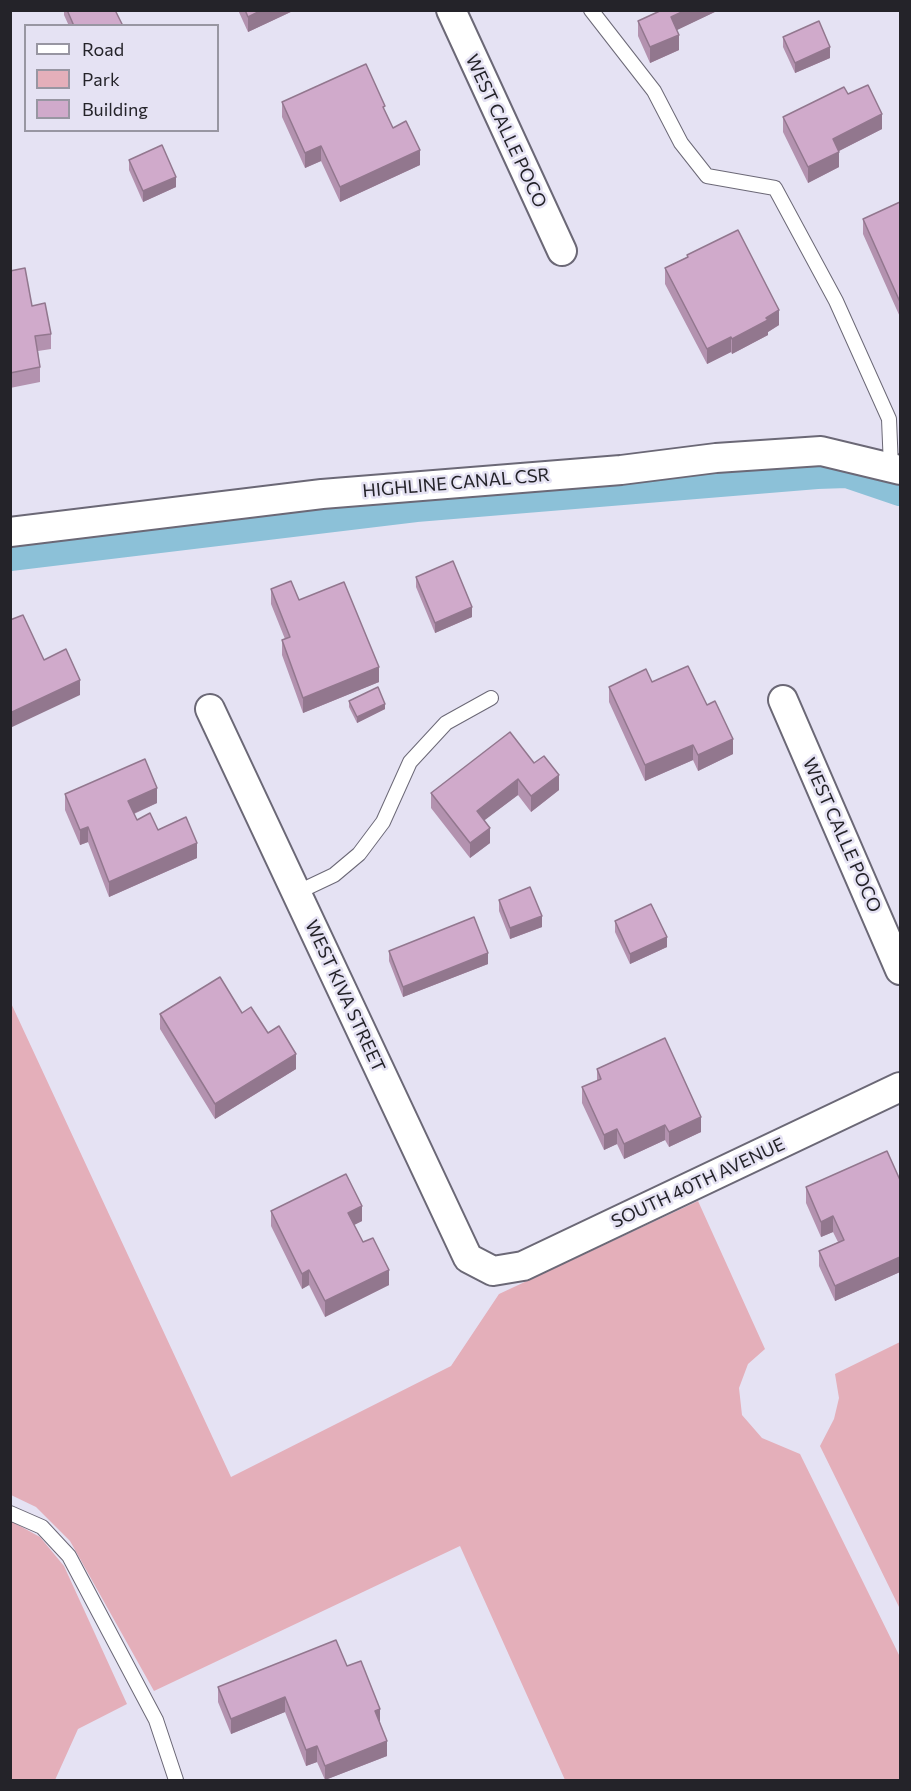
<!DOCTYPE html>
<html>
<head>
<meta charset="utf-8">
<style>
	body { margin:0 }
	#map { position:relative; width:911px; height:1791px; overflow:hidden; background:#e5e2f3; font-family:Commissioner,sans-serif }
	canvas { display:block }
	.frame { position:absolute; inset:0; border:12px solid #242329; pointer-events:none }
	.legend { position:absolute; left:24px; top:24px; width:195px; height:108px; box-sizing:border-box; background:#e5e2f3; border:2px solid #9896a2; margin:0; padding:8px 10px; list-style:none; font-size:18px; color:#242329 }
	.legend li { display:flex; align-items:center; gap:12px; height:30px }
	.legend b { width:30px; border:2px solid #9896a2 }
</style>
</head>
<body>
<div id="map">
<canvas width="911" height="1791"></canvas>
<div class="frame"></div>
<ul class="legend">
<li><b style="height:8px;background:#fff"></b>Road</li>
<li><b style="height:16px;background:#e4afba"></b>Park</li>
<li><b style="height:16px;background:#d0aacb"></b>Building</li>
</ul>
</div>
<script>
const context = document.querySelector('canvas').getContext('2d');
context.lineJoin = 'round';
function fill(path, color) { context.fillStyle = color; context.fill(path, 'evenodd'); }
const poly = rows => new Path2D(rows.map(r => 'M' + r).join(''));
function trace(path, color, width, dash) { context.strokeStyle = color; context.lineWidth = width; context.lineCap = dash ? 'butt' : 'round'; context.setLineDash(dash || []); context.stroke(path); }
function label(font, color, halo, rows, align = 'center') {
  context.font = font + ' Commissioner,sans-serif'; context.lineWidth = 5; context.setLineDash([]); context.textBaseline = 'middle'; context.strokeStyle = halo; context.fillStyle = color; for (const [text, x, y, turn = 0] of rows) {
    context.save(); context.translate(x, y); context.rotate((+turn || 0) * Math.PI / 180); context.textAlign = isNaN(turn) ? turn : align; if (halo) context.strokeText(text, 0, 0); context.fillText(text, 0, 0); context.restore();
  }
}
fill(poly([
	[10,1001,231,1477,451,1366,499,1294,698,1201,765,1349,748,1364,739,1388,742,1415,762,1438,800,1454,900,1657,900,1780,565,1780,460,1546,154,1691,70,1541,36,1507,11,1495],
	[900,1342,900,1609,820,1446,834,1419,839,1398,835,1374],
	[11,1521,40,1537,64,1566,127,1704,78,1729,55,1780,11,1780]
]), '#e4afba');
trace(poly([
	[10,556,416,507,817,474,847,473,900,491]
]), '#8cc1d8', 30);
const lane = poly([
	[591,10,654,91,681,143,707,176,775,188,836,301,889,419,891,467],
	[296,893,334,875,359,854,383,822,410,762,446,723,491,698],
	[10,1513,42,1527,69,1556,156,1720,176,1780]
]);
const street = poly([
	[451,10,562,251],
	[10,532,322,494,621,470,716,458,821,451,900,470],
	[783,700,900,970],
	[210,709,468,1258,493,1271,523,1266,900,1087]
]);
trace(lane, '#6b6876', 16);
trace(street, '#6b6876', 32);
trace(lane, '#fff', 14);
trace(street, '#fff', 28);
fill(poly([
	[64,10,67,10,123,26,69,26,64,15],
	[238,10,295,10,248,32],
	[659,10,719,10,676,30,679,50,650,63,638,36,638,21,660,12],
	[783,37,830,58,795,73,783,47],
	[282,102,385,112,393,128,420,165,340,202,321,161,305,168,282,117],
	[783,117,882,129,839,151,839,167,808,183,783,132],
	[129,160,176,187,143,202,129,170],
	[900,202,900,317,863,234,863,219],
	[687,255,779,325,768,332,768,335,732,354,731,352,707,364,665,284,665,268,687,257],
	[10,271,51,334,51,349,38,351,40,367,40,382,10,388],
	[416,577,472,617,435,633,416,587],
	[271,589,299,600,379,682,303,713,282,655,282,640,285,639,271,604],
	[652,682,707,705,733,754,698,771,693,760,645,781,609,702,609,687],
	[349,701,385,709,357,723,349,707],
	[534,763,559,790,531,812,518,795,484,820,490,843,470,858,431,808,431,793],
	[65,794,157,803,134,814,137,820,158,830,197,858,109,897,88,842,80,845,65,810],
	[499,900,542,927,510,939,499,911],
	[615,921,667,947,630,964,615,932],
	[389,951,488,964,403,997,389,961],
	[242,1013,268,1033,296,1069,215,1119,160,1029,160,1014],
	[597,1069,701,1132,669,1147,665,1140,624,1159,617,1144,604,1150,582,1103,582,1087,597,1081],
	[900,1180,900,1272,835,1301,819,1266,819,1251,838,1242,833,1232,821,1237,806,1203,806,1187],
	[271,1211,362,1221,354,1225,363,1242,389,1285,325,1317,309,1285,302,1289,271,1226],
	[347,1666,380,1724,387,1756,325,1780,317,1762,306,1766,285,1712,231,1734,218,1702,218,1687]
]), '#b392af');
fill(poly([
	[262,10,295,10,248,32,248,17],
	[686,10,719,10,671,33,671,17],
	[679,35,679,50,650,63,650,47],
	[830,47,830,58,795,73,795,63],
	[882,114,882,129,833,154,833,139],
	[321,146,321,161,305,168,305,153],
	[420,150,420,165,340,202,340,187],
	[839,152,839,167,808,183,808,167],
	[176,177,176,187,143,202,143,191],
	[779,310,779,325,768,332,768,335,732,354,732,339],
	[731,337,731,352,707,364,707,349],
	[472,607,472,617,435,633,435,623],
	[379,667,379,682,303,713,303,698],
	[80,680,80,695,10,728,10,713],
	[385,704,385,709,357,723,357,717],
	[733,739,733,754,698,771,698,755],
	[693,745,693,760,645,781,645,765],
	[559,775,559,790,531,812,531,796],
	[518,779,518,795,477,826,477,811],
	[157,788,157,803,128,816,128,801],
	[88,827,88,842,80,845,80,830],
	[490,828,490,843,470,858,470,843],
	[197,843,197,858,109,897,109,882],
	[542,916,542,927,510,939,510,928],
	[667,937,667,947,630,964,630,954],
	[488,953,488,964,403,997,403,987],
	[296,1054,296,1069,215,1119,215,1104],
	[701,1117,701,1132,669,1147,669,1132],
	[665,1125,665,1140,624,1159,624,1144],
	[617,1129,617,1144,604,1150,604,1135],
	[362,1206,362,1221,348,1228,348,1213],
	[833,1216,833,1232,821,1237,821,1222],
	[900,1257,900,1272,835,1301,835,1286],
	[309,1270,309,1285,302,1289,302,1274],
	[389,1270,389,1285,325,1317,325,1301],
	[285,1697,285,1712,231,1734,231,1719],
	[380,1709,380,1724,375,1711],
	[387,1741,387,1756,325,1780,325,1766],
	[317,1746,317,1762,306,1766,306,1750]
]), '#92778e');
const building = poly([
	[67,10,115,10,123,26,74,26,67,10],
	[245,10,262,10,248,17,245,10],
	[662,10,686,10,671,17,679,35,650,47,638,21,662,10],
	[819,21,830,47,795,63,783,37,819,21],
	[366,64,385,106,383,107,393,128,406,121,420,150,340,187,321,146,305,153,282,102,366,64],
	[868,85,882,114,833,139,839,152,808,167,783,117,844,87,848,94,868,85],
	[162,145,176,177,143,191,129,160,162,145],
	[900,202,900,302,863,219,900,202],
	[738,230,779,310,766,318,768,320,732,339,731,337,707,349,665,268,688,257,687,255,738,230],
	[25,268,32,306,45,303,51,334,35,336,40,367,10,373,10,271,25,268],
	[453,561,472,607,435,623,416,577,453,561],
	[291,581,299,600,344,582,379,667,303,698,282,640,290,637,271,589,291,581],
	[23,615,44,660,66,649,80,680,10,713,10,620,23,615],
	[688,666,707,705,715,701,733,739,698,755,693,745,645,765,609,687,646,669,652,682,688,666],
	[378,687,385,704,357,717,349,701,378,687],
	[510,732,534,763,544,756,559,775,531,796,518,779,477,811,490,828,470,843,431,793,510,732],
	[145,759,157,788,128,801,137,820,150,813,158,830,186,817,197,843,109,882,88,827,80,830,65,794,145,759],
	[530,887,542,916,510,928,499,900,530,887],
	[651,904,667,937,630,954,615,921,651,904],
	[474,917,488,953,403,987,389,951,474,917],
	[220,977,242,1013,251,1007,268,1033,279,1026,296,1054,215,1104,160,1014,220,977],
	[665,1038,701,1117,669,1132,665,1125,624,1144,617,1129,604,1135,582,1087,601,1079,597,1069,665,1038],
	[887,1151,900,1180,900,1257,835,1286,819,1251,844,1240,833,1216,821,1222,806,1187,887,1151],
	[346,1174,362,1206,348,1213,363,1242,373,1238,389,1270,325,1301,309,1270,302,1274,271,1211,346,1174],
	[336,1640,347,1666,361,1661,380,1709,375,1711,387,1741,325,1766,317,1746,306,1750,285,1697,231,1719,218,1687,336,1640]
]);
fill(building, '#d0aacb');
trace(building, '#92778e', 1.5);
label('18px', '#242329', '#e5e2f3', [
	["WEST CALLE POCO",506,131,65],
	["HIGHLINE CANAL CSR",456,483,-5],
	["WEST CALLE POCO",842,835,66],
	["WEST KIVA STREET",345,996,65],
	["SOUTH 40TH AVENUE",698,1183,-25]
]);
</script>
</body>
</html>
